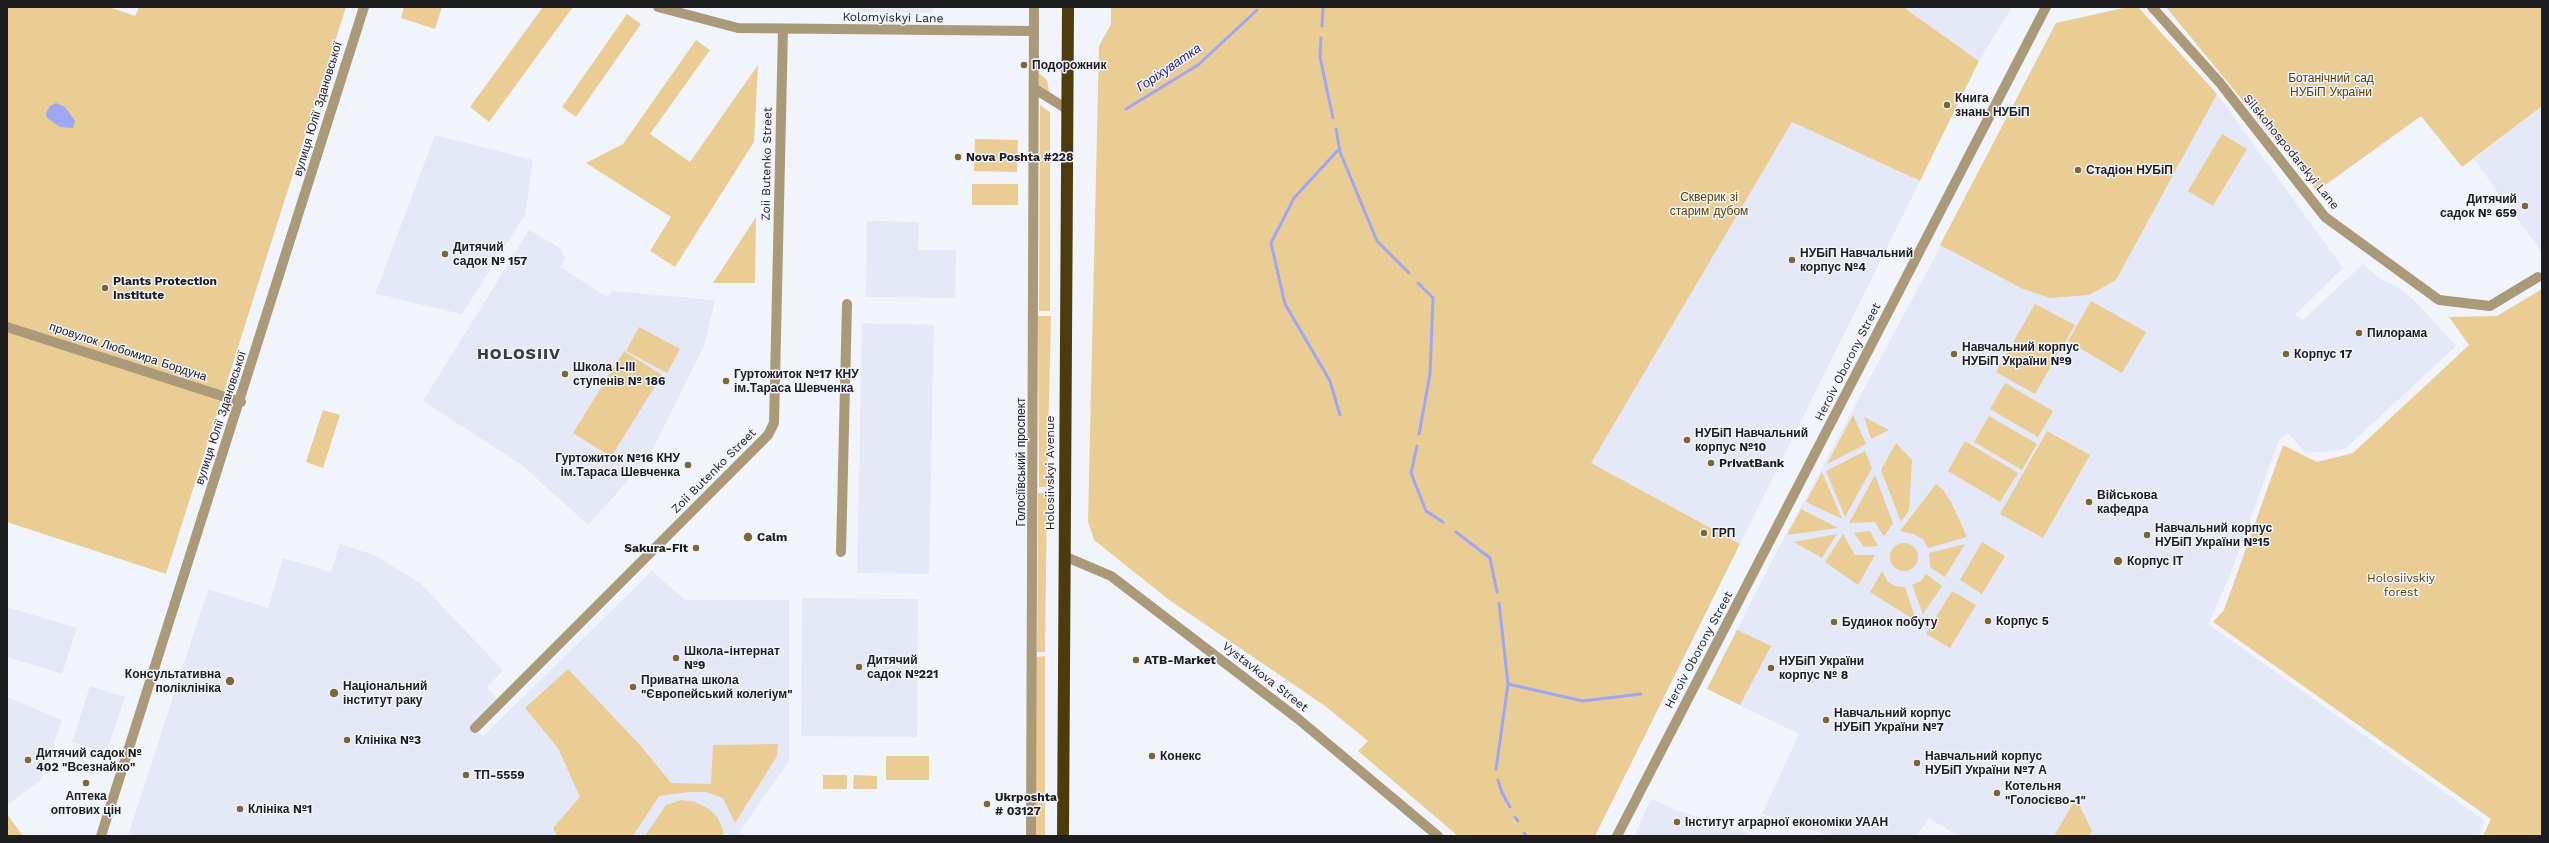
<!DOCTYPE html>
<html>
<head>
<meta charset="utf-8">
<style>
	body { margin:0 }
	#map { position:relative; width:2549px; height:843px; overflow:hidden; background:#f2f4fb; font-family:"Work Sans",sans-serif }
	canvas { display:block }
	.frame { position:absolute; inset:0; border:8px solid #1d1d20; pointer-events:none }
</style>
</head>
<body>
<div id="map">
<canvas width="2549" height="843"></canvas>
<div class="frame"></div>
</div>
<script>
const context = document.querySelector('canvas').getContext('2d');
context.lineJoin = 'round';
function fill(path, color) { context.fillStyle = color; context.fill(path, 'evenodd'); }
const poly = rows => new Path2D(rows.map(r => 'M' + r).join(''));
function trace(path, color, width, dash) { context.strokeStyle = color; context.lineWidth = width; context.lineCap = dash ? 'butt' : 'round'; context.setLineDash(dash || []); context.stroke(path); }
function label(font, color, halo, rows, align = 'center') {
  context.font = font + ' "Work Sans",sans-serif'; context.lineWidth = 3; context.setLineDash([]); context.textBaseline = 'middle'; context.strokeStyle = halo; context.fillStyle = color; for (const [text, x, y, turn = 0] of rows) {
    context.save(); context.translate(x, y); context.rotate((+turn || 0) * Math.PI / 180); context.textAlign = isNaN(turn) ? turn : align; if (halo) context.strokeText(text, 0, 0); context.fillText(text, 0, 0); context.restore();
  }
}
fill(poly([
	[858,7,933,7,933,13,858,12],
	[1903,7,2012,7,1979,61],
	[2128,7,2138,7,2217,94,2343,268,2295,315,2303,320,2363,264,2380,279,2398,287,2418,304,2456,346,2345,449,2306,454,2288,433,2279,440,2229,578,2208,624,2485,821,2478,836,1958,836,1929,818,1917,836,1831,836,1762,814,1799,734,1707,689,1775,555,1945,238,2056,23],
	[2542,106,2542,253,2474,159],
	[1792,122,1920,181,1740,544,1590,463],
	[435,135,533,160,525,215,462,314,375,294],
	[867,221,919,222,918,250,956,250,955,298,866,297],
	[529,230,560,248,565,259,560,267,607,297,612,291,715,300,704,346,649,457,588,525,522,465,423,401],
	[862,323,934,325,929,574,857,573],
	[340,544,376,556,420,583,503,670,487,687,497,699,471,724,483,736,652,571,685,600,789,600,789,761,740,831,746,836,128,836,208,589,268,608,283,558,331,572],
	[802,598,918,599,917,737,801,736],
	[7,607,77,628,62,674,7,657],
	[90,686,125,697,106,753,72,742],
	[7,697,62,720,41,780,7,805],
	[1651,799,1676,810,1757,836,1634,836]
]), '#e5e8f6');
fill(poly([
	[7,7,109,7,135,16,139,7,346,7,166,574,7,522],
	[404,7,442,7,435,29,401,18],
	[543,7,573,7,489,122,470,107],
	[1111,7,1903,7,1979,61,1920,181,1792,122,1591,463,1740,544,1595,836,1458,836,1358,751,1368,741,1325,706,1168,599,1094,540,1088,521,1099,46,1111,24],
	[2128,7,2138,7,2217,94,2116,280,2089,295,2050,298,2021,288,1940,245,2056,23],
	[2166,7,2542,7,2542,106,2462,167,2421,116,2317,191],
	[627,14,641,24,576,117,562,107],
	[696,40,710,50,650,134,690,162,758,65,754,142,675,267,650,251,671,217,586,163,623,144],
	[1039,73,1047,80,1050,96,1039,89],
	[1040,105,1050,112,1050,311,1039,311],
	[2222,134,2247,149,2213,206,2188,191],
	[975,139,1018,140,1017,172,974,171],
	[972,184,1018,184,1018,205,972,205],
	[756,217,755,283,713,283],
	[2542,289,2542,836,2483,836,2491,819,2213,622,2224,610,2283,445,2317,462,2353,453,2469,345,2449,317,2497,316],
	[2091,301,2146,332,2122,373,2068,341],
	[2035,304,2075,325,2035,394,1996,372],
	[1038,316,1051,316,1047,487,1039,487],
	[639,327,680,349,667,373,626,351],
	[624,351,662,375,611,457,573,433],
	[2005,383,2053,411,2038,437,1990,409],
	[323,410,340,415,323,468,306,462],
	[1853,415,1866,444,1827,464],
	[1989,416,2037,444,2022,470,1974,442],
	[1864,417,1889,430,1871,439],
	[2047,431,2090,455,2043,538,2000,514],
	[1965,441,2018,473,2000,502,1948,471],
	[1896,443,1912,460,1909,510,1901,522,1881,470],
	[1865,451,1872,468,1845,517,1826,471],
	[1822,472,1842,519,1806,502],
	[1875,475,1893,523,1884,537,1875,522,1849,523],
	[1936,484,1944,491,1952,504,1967,537,1928,548,1923,539,1913,534,1900,531],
	[1038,493,1047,493,1045,652,1037,652],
	[1801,509,1838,528,1787,535],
	[1870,531,1878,546,1864,547,1854,533],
	[1837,534,1822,558,1794,542],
	[1843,534,1855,555,1875,555,1858,585,1825,562],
	[1982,542,2005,556,1982,594,1960,580],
	'1890 557a14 14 0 1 1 28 0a14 14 0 1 1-28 0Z',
	[1965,544,1945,577,1930,567,1929,553],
	[1882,571,1888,582,1895,586,1905,587,1916,621,1870,592],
	[1926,574,1942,586,1923,614,1912,585,1921,581],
	[1952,591,1976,605,1950,648,1926,634],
	[1737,630,1771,646,1740,705,1707,689],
	[1045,656,1045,836,1035,836,1036,657],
	[568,669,640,745,671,783,711,784,713,745,778,744,777,756,735,823,723,798,706,792,689,792,659,796,633,836,557,836,553,828,580,797,558,748,525,708],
	[886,756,929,756,929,780,886,780],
	[823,775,847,775,847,789,823,789],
	[854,775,877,776,877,789,853,789],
	[2076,798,2092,831,2089,836,2054,836],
	[681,800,695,802,709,809,718,818,723,830,723,836,645,836,666,805],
	[7,814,23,836,7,836]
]), '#eacd94');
fill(poly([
	[56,103,65,107,75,121,73,128,60,127,47,118,46,113,50,106]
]), '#9fa7f2');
trace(poly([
	[1322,26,1323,7],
	[1321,38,1320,57,1333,118],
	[1126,109,1198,65,1257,10],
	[1336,129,1340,152,1377,241,1409,273],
	[1340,148,1294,198,1271,243,1285,304,1330,381,1340,415],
	[1418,283,1433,298,1430,374,1419,434],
	[1417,446,1411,473,1426,511,1443,522],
	[1456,532,1490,558,1497,592],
	[1508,684,1583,701,1641,694],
	[1496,769,1508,684,1499,603],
	[1498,780,1502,793,1510,807],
	[1515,817,1518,821],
	[1524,833,1526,836]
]), '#9fa7f2', 3);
trace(poly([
	[658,7,738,28,1034,31],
	[2152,7,2220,83,2325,217,2439,300,2490,306,2538,277],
	[1035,89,1067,109],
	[7,327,241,402],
	[841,552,847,304],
	[1064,556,1111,576,1297,718,1438,836],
	[475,728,768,435,774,423,783,30],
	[101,836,364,7],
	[1031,836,1034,7],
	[1617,836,2046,7]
]), '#ab9a7a', 10);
trace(poly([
	[1063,836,1068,7]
]), '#4d3a0d', 12);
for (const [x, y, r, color] of [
	[1024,65,4,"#7d6536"],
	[1947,105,4,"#7d6536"],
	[958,157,4,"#7d6536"],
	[2078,170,4,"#7d6536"],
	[2525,206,4,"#7d6536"],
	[445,254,4,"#7d6536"],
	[1792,260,4,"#7d6536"],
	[105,288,4,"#7d6536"],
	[2359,333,4,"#7d6536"],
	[1954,354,4,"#7d6536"],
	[2286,354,4,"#7d6536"],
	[565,374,4,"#7d6536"],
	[726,381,4,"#7d6536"],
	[1687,440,4,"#7d6536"],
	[1711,463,4,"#7d6536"],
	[688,465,4,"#7d6536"],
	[2089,502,4,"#7d6536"],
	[1704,533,4,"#7d6536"],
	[2147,535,4,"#7d6536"],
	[748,537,5,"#7d6536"],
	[696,548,4,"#7d6536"],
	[2118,561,5,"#7d6536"],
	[1988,621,4,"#7d6536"],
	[1834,622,4,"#7d6536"],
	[676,658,4,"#7d6536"],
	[1136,660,4,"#7d6536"],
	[859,667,4,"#7d6536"],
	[1771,668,4,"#7d6536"],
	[230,681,5,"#7d6536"],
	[633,687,4,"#7d6536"],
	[334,693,5,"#7d6536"],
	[1826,720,4,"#7d6536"],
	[347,740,4,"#7d6536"],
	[1152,756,4,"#7d6536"],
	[28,760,4,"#7d6536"],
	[1917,763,4,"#7d6536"],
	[466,775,4,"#7d6536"],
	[86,783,4,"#7d6536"],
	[1997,793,4,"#7d6536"],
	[987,804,4,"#7d6536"],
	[240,809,4,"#7d6536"],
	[1677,822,4,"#7d6536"]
]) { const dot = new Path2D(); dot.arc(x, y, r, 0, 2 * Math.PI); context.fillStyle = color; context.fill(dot); trace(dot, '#f2f4fb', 1.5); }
label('12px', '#1d1d20', '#f2f4fb', [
	["Kolomyiskyi Lane",893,18,1],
	["вулиця Юлії Здановської",318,109,-73],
	["Silskohospodarskyi Lane",2291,152,51],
	["Zoii Butenko Street",767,164,-89],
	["провулок Любомира Бордуна",128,352,18],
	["Heroiv Oborony Street",1848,362,-63],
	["вулиця Юлії Здановської",221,418,-72],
	["Голосіївський проспект",1021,462,-90],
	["Zoii Butenko Street",714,471,-45],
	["Holosiivskyi Avenue",1050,473,-90],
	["Heroiv Oborony Street",1699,650,-62],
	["Vystavkova Street",1265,677,38]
]);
label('bold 12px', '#1d1d20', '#f2f4fb', [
	["Подорожник",1032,65],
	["Книга",1955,98],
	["знань НУБіП",1955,112],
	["Nova Poshta #228",966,157],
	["Стадіон НУБіП",2086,170],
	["Дитячий",2517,199,"right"],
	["садок № 659",2517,213,"right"],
	["Дитячий",453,247],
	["садок № 157",453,261],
	["НУБіП Навчальний",1800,253],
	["корпус №4",1800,267],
	["Plants Protection",113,281],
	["Institute",113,295],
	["Пилорама",2367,333],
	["Навчальний корпус",1962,347],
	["НУБіП України №9",1962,361],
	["Корпус 17",2294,354],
	["Школа І-ІІІ",573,367],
	["ступенів № 186",573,381],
	["Гуртожиток №17 КНУ",734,374],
	["ім.Тараса Шевченка",734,388],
	["НУБіП Навчальний",1695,433],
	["корпус №10",1695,447],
	["Гуртожиток №16 КНУ",680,458,"right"],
	["ім.Тараса Шевченка",680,472,"right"],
	["PrivatBank",1719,463],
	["Військова",2097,495],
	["кафедра",2097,509],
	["Навчальний корпус",2155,528],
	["НУБіП України №15",2155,542],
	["ГРП",1712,533],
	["Calm",757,537],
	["Sakura-Fit",688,548,"right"],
	["Корпус ІТ",2127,561],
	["Корпус 5",1996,621],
	["Будинок побуту",1842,622],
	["Школа-інтернат",684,651],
	["№9",684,665],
	["Дитячий",867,660],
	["садок №221",867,674],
	["ATB-Market",1144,660],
	["НУБіП України",1779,661],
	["корпус № 8",1779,675],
	["Консультативна",221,674,"right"],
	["поліклініка",221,688,"right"],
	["Приватна школа",641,680],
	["\"Європейський колегіум\"",641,694],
	["Національний",343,686],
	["інститут раку",343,700],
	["Навчальний корпус",1834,713],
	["НУБіП України №7",1834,727],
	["Клініка №3",355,740],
	["Дитячий садок №",36,753],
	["402 \"Всезнайко\"",36,767],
	["Конекс",1160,756],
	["Навчальний корпус",1925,756],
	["НУБіП України №7 А",1925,770],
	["ТП-5559",474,775],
	["Котельня",2005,786],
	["\"Голосієво-1\"",2005,800],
	["Аптека",86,796,"center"],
	["оптових цін",86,810,"center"],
	["Ukrposhta",995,797],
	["# 03127",995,811],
	["Клініка №1",248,809],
	["Інститут аграрної економіки УААН",1685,822]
], 'left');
label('12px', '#5b4100', '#f2f4fb', [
	["Ботанічний сад",2331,78],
	["НУБіП України",2331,92],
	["Скверик зі",1709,197],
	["старим дубом",1709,211],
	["Holosiivskiy",2401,578],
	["forest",2401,592]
]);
label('italic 13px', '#282276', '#f2f4fb', [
	["Горіхуватка",1169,68,-34]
]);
context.letterSpacing = '1px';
label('bold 16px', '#3b3c41', '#f2f4fb', [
	["HOLOSIIV",519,354]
]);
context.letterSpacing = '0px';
</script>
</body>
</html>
